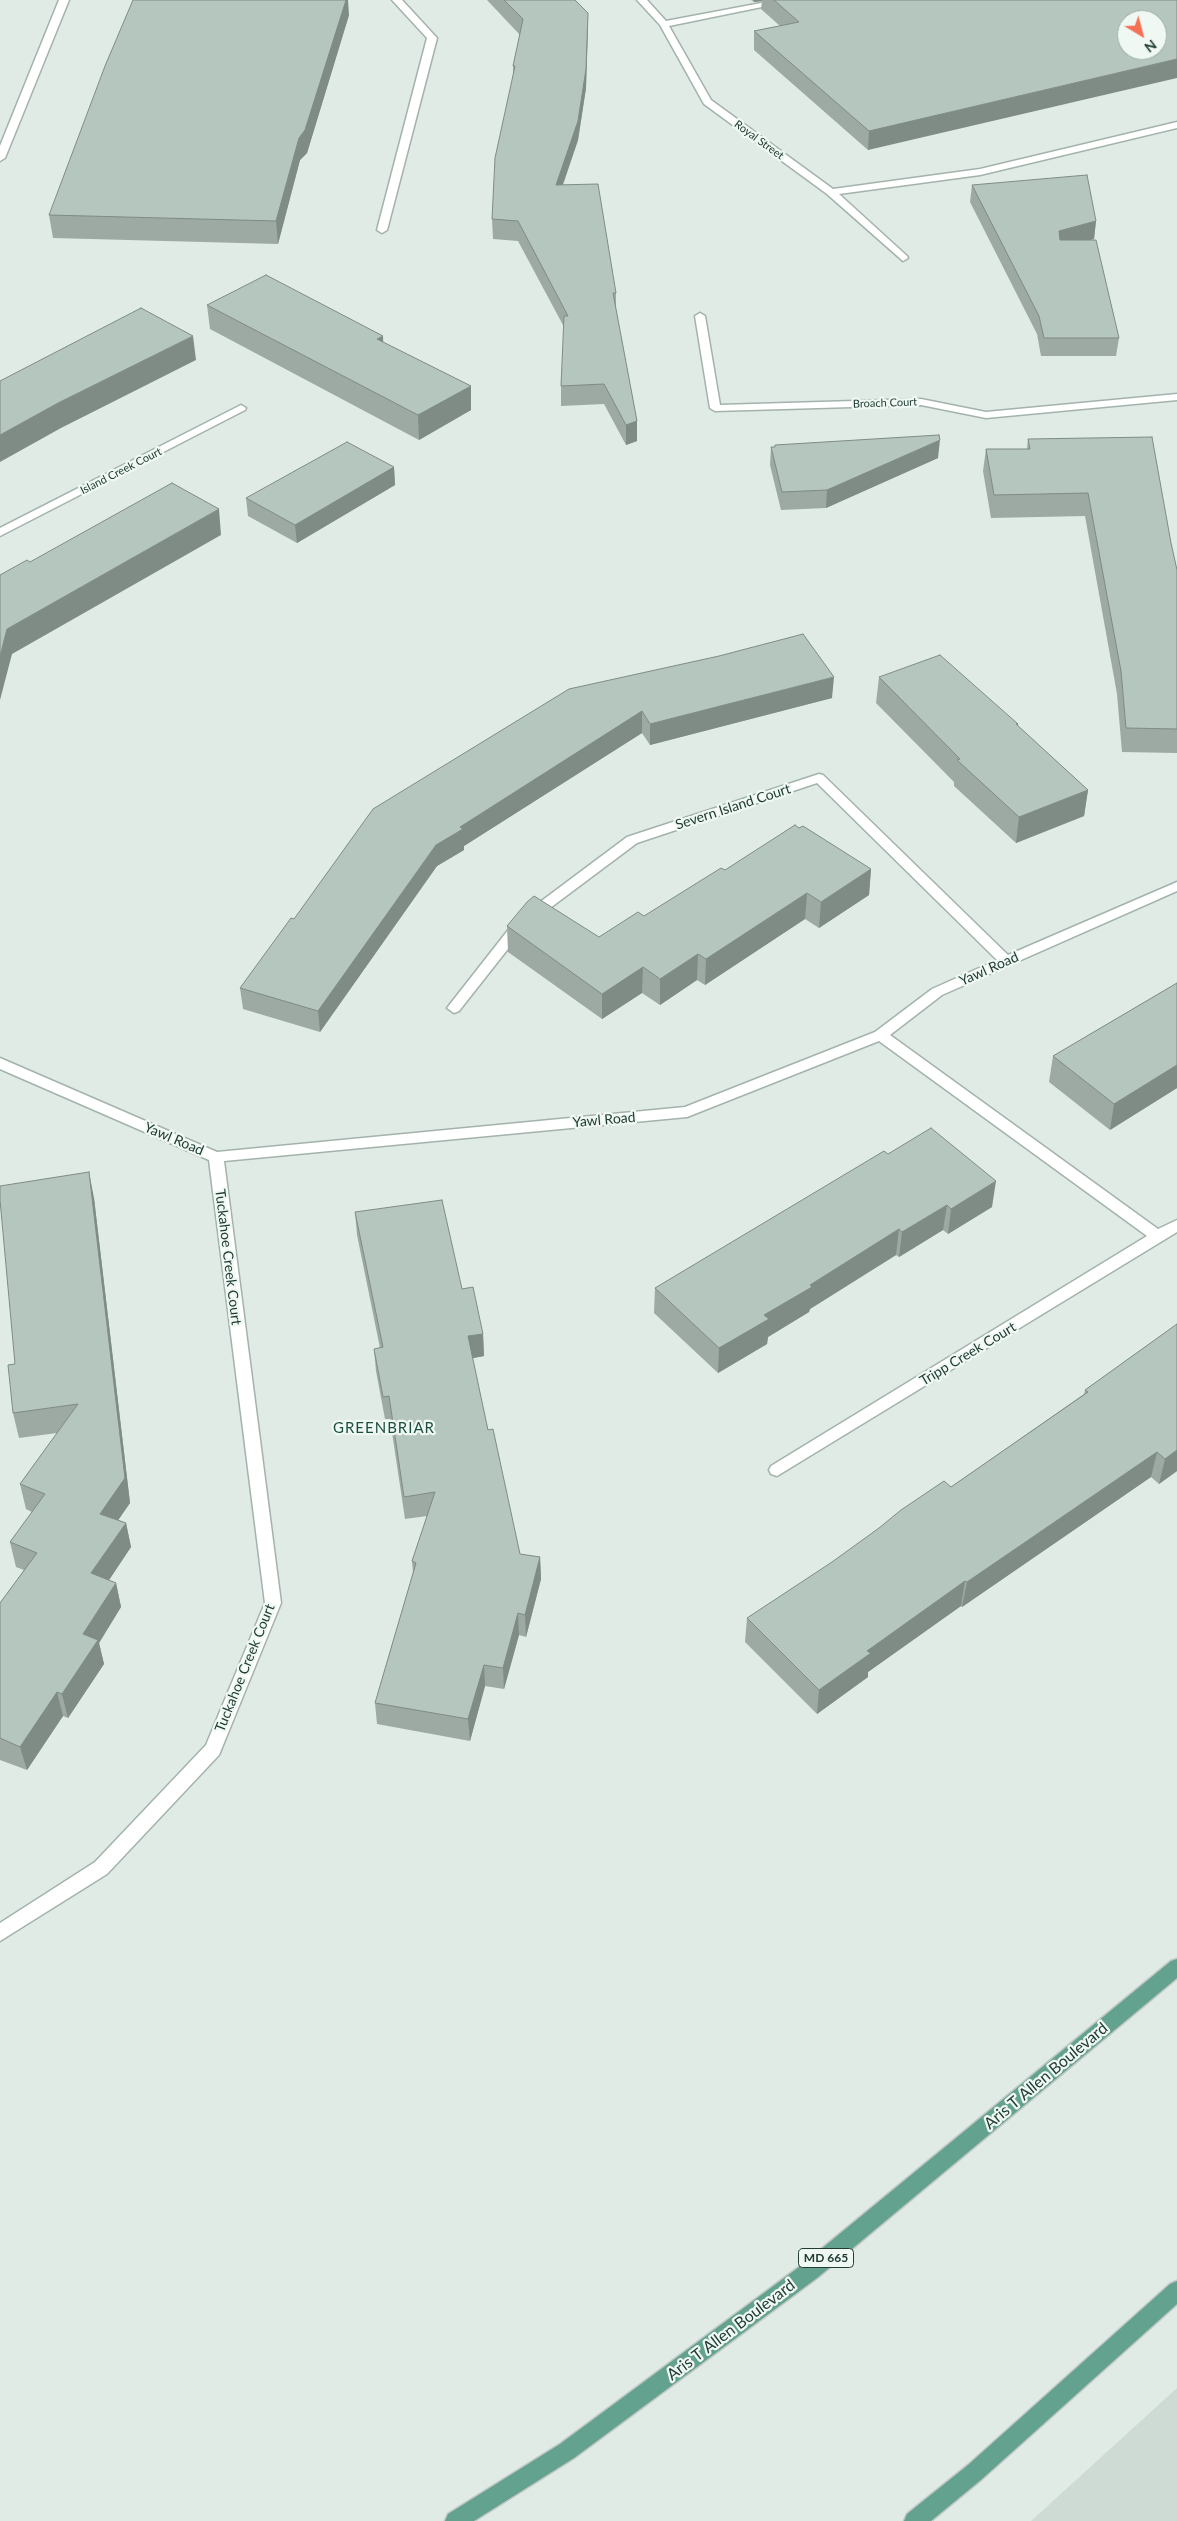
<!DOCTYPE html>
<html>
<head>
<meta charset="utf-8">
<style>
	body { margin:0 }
	#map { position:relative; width:1177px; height:2521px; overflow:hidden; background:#e0ebe5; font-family:Lato,sans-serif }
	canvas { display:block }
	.north { position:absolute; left:1117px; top:10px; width:50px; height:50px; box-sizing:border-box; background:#f0f8f4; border:1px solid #9dada7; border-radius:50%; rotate:143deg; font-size:14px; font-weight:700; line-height:20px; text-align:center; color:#203c33 }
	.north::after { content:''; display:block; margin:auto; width:18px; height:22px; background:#f67153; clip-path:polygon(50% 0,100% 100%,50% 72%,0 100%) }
</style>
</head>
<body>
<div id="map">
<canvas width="1177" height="2521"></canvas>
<div class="north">N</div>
</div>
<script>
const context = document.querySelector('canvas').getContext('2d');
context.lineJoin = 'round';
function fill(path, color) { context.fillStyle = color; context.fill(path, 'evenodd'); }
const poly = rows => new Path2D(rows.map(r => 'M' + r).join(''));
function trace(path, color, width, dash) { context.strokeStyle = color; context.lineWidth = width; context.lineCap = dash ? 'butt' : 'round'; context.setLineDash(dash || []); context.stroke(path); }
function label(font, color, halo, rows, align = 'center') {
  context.font = font + ' Lato,sans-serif'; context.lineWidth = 4.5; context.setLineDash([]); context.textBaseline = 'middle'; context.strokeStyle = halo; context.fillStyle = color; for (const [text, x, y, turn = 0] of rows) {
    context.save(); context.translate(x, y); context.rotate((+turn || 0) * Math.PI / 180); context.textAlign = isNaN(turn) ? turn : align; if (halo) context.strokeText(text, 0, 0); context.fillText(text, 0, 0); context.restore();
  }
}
fill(poly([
	[1177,2388,1177,2521,1031,2521]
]), '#cedbd4');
const minor = poly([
	[59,0,69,0,5,158,0,161,0,146,59,0],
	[392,0,402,0,437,38,387,230,382,233,377,230,427,38,392,0],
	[637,0,647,0,666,21,777,0,796,0,669,26,711,100,833,189,980,169,1177,122,1177,128,980,175,839,194,907,256,908,258,903,261,827,194,704,104,660,25,637,0],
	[700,313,705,316,720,405,921,399,986,412,1177,394,1177,400,986,418,921,405,715,411,710,408,695,316,700,313],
	[241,405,246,408,245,410,0,536,0,528,241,405],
	[819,774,823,775,1008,955,1177,882,1177,891,942,995,890,1035,1158,1229,1177,1220,1177,1232,777,1476,771,1474,769,1470,771,1466,1147,1236,879,1041,687,1117,224,1161,281,1603,219,1755,107,1874,0,1941,0,1923,95,1862,206,1745,265,1603,209,1160,0,1069,0,1058,217,1152,685,1107,875,1032,932,989,997,960,817,783,637,843,526,926,459,1011,454,1013,447,1008,516,920,627,837,819,774]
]);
const major = poly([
	[1177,1959,1177,1978,817,2278,574,2458,474,2521,445,2521,448,2514,560,2444,803,2264,1171,1961,1177,1959],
	[1177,2281,1177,2304,982,2479,931,2521,904,2521,907,2514,968,2465,1170,2284,1177,2281]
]);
trace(minor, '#a3b3ac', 3);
trace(major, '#c1c8c6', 3);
fill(minor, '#fff');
fill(major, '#63a28e');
fill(poly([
	[487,0,575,0,588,32,586,88,578,140,563,185,616,293,616,310,637,421,637,441,626,445,604,404,561,406,561,386,564,327,518,241,493,239,492,219,513,75,513,66,520,35],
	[751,0,1177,0,868,150,754,50,754,31,780,26,761,9,762,1,754,2],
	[349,15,307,153,300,160,278,244,53,238,49,215],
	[972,185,1096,221,1094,239,1088,240,1119,338,1116,356,1041,356,1037,334,970,202],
	[207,305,383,342,471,386,471,410,419,440,210,329],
	[1028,439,1171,543,1177,570,1177,753,1122,752,1117,694,1085,516,991,518,983,471,986,449,1027,449],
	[775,445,938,458,826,508,781,510,770,465,771,447,775,447],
	[394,467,395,485,297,543,248,516,246,498],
	[879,677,1018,724,1018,726,1088,790,1084,816,1016,843,954,786,954,782,876,703],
	[569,689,832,698,650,745,642,733,464,846,464,850,437,866,320,1032,243,1009,240,988,294,919],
	[871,869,869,895,819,928,805,919,705,985,697,980,660,1005,642,993,602,1019,508,952,507,926,599,937,644,916,725,870],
	[1177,983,1177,1088,1110,1130,1049,1082,1053,1056],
	[888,1154,992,1207,948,1234,943,1230,899,1257,896,1255,810,1309,809,1312,768,1337,767,1344,718,1373,654,1313,655,1288],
	[94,1198,130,1503,118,1520,126,1523,131,1547,109,1580,116,1583,121,1607,99,1643,104,1664,68,1718,63,1716,27,1770,0,1760,0,1603,24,1570,16,1567,10,1542,32,1512,26,1509,20,1484,57,1433,19,1438,13,1413,15,1364],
	[355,1212,462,1289,483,1334,484,1356,472,1358,488,1430,520,1554,540,1557,541,1579,526,1637,519,1635,504,1689,485,1686,470,1741,377,1724,375,1703,413,1573,412,1561,427,1516,405,1519,390,1419,385,1419,376,1371,374,1349,380,1348,357,1235],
	[1177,1324,1177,1471,1159,1484,1151,1477,962,1607,961,1606,868,1672,868,1677,817,1714,745,1642,747,1618,951,1487,1084,1394,1085,1390]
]), '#9caaa3');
fill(poly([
	[346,0,348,0,349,15,307,153,300,160,278,244,276,221,299,138],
	[754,0,762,0,762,1,754,2],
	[588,13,586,88,578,140,556,204,556,185],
	[1177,59,1177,78,868,150,869,131],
	[1096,221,1094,239,1057,248,1059,231],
	[193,336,196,360,61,428,0,462,0,435,58,403],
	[383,336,384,361,377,339],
	[471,386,471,410,419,440,418,415],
	[637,421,637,441,626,445,626,425],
	[940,440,938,458,826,508,827,490],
	[394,467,395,485,297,543,295,525],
	[219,509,221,535,12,654,0,700,0,656,7,629],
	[834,677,832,698,650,745,650,724],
	[642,711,642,733,464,846,464,850,437,866,320,1032,318,1011,436,845,460,827],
	[1088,790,1084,816,1016,843,1019,817],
	[871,869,869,895,819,928,821,902],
	[807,893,805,919,705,985,706,959],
	[698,954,697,980,660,1005,660,979],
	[643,967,642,993,602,1019,602,994],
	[1177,1065,1177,1088,1110,1130,1114,1104],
	[89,1172,94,1198,130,1503,106,1538,100,1514],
	[996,1181,992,1207,948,1234,951,1209],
	[947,1205,943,1230,899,1257,902,1232],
	[899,1229,896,1255,810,1309,809,1312,768,1337,767,1344,718,1373,719,1348,764,1315,810,1285],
	[483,1334,484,1356,469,1359,468,1336],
	[1177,1450,1177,1471,1159,1484,1165,1459],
	[1157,1452,1151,1477,962,1607,967,1582],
	[126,1523,131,1547,97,1598,91,1573],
	[540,1557,541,1579,526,1637,525,1615],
	[965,1581,961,1606,868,1672,868,1677,817,1714,819,1690,867,1651],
	[116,1583,121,1607,99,1643,104,1664,68,1718,62,1694,83,1634],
	[518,1613,519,1635,504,1689,503,1668],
	[484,1665,485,1686,470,1741,468,1719],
	[57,1692,63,1716,27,1770,20,1747]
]), '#7f8b85');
const building = poly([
	[133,0,346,0,305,130,299,138,276,221,49,215,105,66,133,0],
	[504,0,575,0,588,13,586,69,578,121,556,185,598,184,616,293,613,293,637,421,626,425,604,384,561,386,564,316,568,316,518,221,492,219,495,158,515,66,513,66,523,19,504,0],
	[774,0,1177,0,1177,59,869,131,754,31,799,22,774,0],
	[1127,20,1157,20,1157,50,1127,50,1127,20],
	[1087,175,1096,221,1059,231,1060,240,1096,240,1119,338,1044,338,1039,316,972,185,1087,175],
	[266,275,383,336,377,339,471,386,418,415,207,305,266,275],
	[141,308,193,336,58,403,0,435,0,381,141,308],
	[939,435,940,440,827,490,782,492,771,447,775,447,775,445,939,435],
	[1152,437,1171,543,1177,570,1177,729,1126,728,1121,671,1088,493,994,495,986,449,1030,449,1028,439,1152,437],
	[347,442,394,467,295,525,246,498,347,442],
	[172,483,219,509,7,629,0,656,0,575,27,560,30,562,172,483],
	[803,634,834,677,650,724,642,711,460,827,463,829,436,845,318,1011,240,988,291,918,294,919,373,809,569,689,719,656,803,634],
	[940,655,1018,724,1016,724,1088,790,1019,817,957,760,960,759,879,677,940,655],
	[795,825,799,828,803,826,871,869,821,902,807,893,706,959,698,954,660,979,643,967,602,994,507,926,527,902,534,896,599,937,638,912,644,916,721,868,725,870,795,825],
	[1177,983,1177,1065,1114,1104,1053,1056,1177,983],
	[931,1128,996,1181,951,1209,947,1205,902,1232,899,1229,810,1285,812,1287,764,1315,769,1319,719,1348,655,1288,884,1151,888,1154,931,1128],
	[89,1172,125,1478,100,1514,126,1523,91,1573,116,1583,83,1634,98,1640,62,1694,57,1692,20,1747,0,1738,0,1603,37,1553,10,1542,45,1494,20,1484,78,1404,13,1413,8,1365,15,1364,0,1200,0,1186,89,1172],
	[442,1200,462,1289,473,1287,483,1334,468,1336,488,1430,493,1429,520,1554,540,1557,525,1615,518,1613,503,1668,484,1665,468,1719,375,1703,416,1563,412,1561,435,1492,404,1497,389,1396,383,1397,374,1349,383,1347,355,1212,442,1200],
	[1177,1324,1177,1450,1165,1459,1157,1452,967,1582,965,1581,867,1651,871,1653,819,1690,747,1618,832,1562,879,1528,901,1510,944,1481,951,1487,1088,1392,1085,1390,1177,1324]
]);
fill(building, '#b5c6be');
trace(building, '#7f8b85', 1);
label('11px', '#203c33', '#f0f8f4', [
	["Royal Street",759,140,36],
	["Broach Court",885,403,-2],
	["Island Creek Court",121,471,-27]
]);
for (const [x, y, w] of [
	[826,2258,55]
]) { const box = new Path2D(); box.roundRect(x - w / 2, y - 9.5, w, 19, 4); context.fillStyle = '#f0f8f4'; context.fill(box); trace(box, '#203c33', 1); }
label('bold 12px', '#203c33', null, [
	["MD 665",826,2258]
]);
label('14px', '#203c33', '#f0f8f4', [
	["Severn Island Court",733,807,-18],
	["Yawl Road",989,969,-24],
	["Yawl Road",604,1120,-5],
	["Yawl Road",174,1139,23],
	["Tuckahoe Creek Court",228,1257,83],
	["Tripp Creek Court",968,1354,-31],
	["Tuckahoe Creek Court",245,1668,-68]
]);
context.letterSpacing = '1px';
label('15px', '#1c4e3f', '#f0f8f4', [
	["GREENBRIAR",384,1428]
]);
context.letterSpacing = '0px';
label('16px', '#203c33', '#f0f8f4', [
	["Aris T Allen Boulevard",1046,2076,-40],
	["Aris T Allen Boulevard",731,2330,-37]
]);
</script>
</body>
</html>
